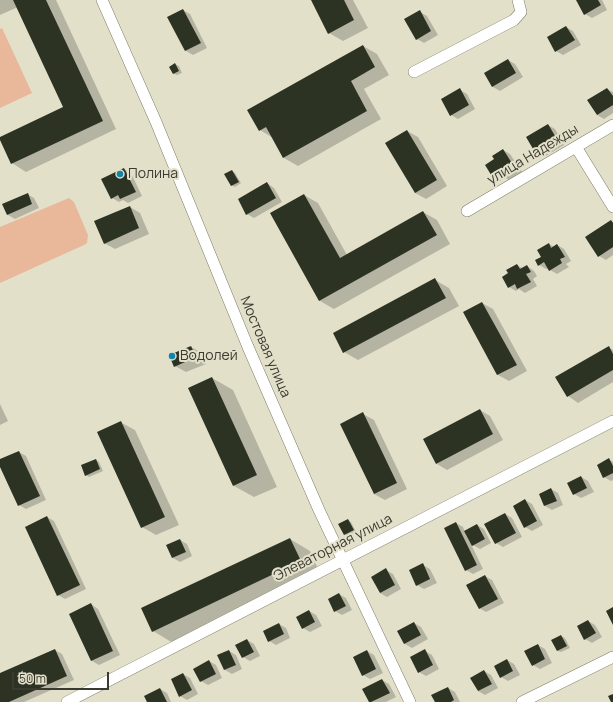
<!DOCTYPE html>
<html>
<head>
<meta charset="utf-8">
<style>
	body { margin:0 }
	#map { position:relative; width:613px; height:702px; overflow:hidden; background:#e3e0ca; font-family:Manrope,sans-serif }
	canvas { display:block }
	.scale { position:absolute; left:12px; top:672px; width:97px; height:18px; box-sizing:border-box; border:2px solid #3b3a31; border-top:0; padding-left:5px; font-size:12px; line-height:14px; white-space:nowrap; color:#3b3a31; -webkit-text-stroke:3px #e3e0ca; paint-order:stroke }
</style>
</head>
<body>
<div id="map">
<canvas width="613" height="702"></canvas>
<div class="scale">50 m</div>
</div>
<script>
const context = document.querySelector('canvas').getContext('2d');
context.lineJoin = 'round';
function fill(path, color) { context.fillStyle = color; context.fill(path, 'evenodd'); }
const poly = rows => new Path2D(rows.map(r => 'M' + r).join(''));
function trace(path, color, width, dash) { context.strokeStyle = color; context.lineWidth = width; context.lineCap = dash ? 'butt' : 'round'; context.setLineDash(dash || []); context.stroke(path); }
function label(font, color, halo, rows, align = 'center') {
  context.font = font + ' Manrope,sans-serif'; context.lineWidth = 4; context.setLineDash([]); context.textBaseline = 'middle'; context.strokeStyle = halo; context.fillStyle = color; for (const [text, x, y, turn = 0] of rows) {
    context.save(); context.translate(x, y); context.rotate((+turn || 0) * Math.PI / 180); context.textAlign = isNaN(turn) ? turn : align; if (halo) context.strokeText(text, 0, 0); context.fillText(text, 0, 0); context.restore();
  }
}
fill(poly([
	[2,28,32,93,0,108,0,29],
	[69,198,74,202,88,235,87,243,84,245,0,283,0,227]
]), '#e9b79a');
fill(poly([
	[0,0,56,0,116,129,26,172,12,163,65,108,18,7,0,15],
	[312,0,353,0,368,28,343,41,329,33],
	[577,0,602,0,607,10,592,18,585,14],
	[183,10,190,14,207,48,193,55,186,51,169,17],
	[420,12,427,16,438,35,424,43,417,39],
	[566,27,573,31,581,45,563,55,556,51],
	[363,46,377,54,389,75,364,89,381,119,298,166,284,158,273,138,260,130],
	[508,60,515,64,523,77,500,91,493,87,485,73],
	[175,64,179,66,182,73,177,75,174,74],
	[607,89,613,92,613,113,604,119,597,115],
	[460,90,467,94,475,109,458,119,451,115],
	[548,125,555,129,564,145,544,157,537,153],
	[407,131,418,137,447,186,426,199,415,193],
	[503,150,510,154,522,172,509,180,505,178,500,181,493,177,495,159],
	[124,169,131,173,142,196,128,203,123,200,119,202,112,198],
	[232,171,235,173,241,183,235,187,231,185],
	[267,183,274,188,282,202,254,218,247,214],
	[27,194,34,198,39,208,15,219,8,215,4,204],
	[304,195,318,203,347,255,423,212,437,220,450,244,334,309,320,301,271,214],
	[130,207,140,213,149,234,115,249,104,243],
	[611,221,613,222,613,255,606,260,599,256],
	[549,244,554,247,557,245,564,249,571,261,566,264,569,267,557,274,550,270,548,268,546,269,539,265],
	[517,265,524,269,527,266,534,271,537,276,533,279,537,286,525,293,519,289,516,291,509,287,509,274],
	[435,280,449,288,459,306,358,360,344,352],
	[482,303,493,309,527,371,509,381,498,375,464,313],
	[191,347,202,353,206,364,186,372,175,366],
	[609,348,613,350,613,382,578,403,568,396],
	[212,378,233,390,277,487,254,497,234,486],
	[0,404,8,421,0,425],
	[480,410,490,416,503,440,447,470,437,464],
	[363,414,374,420,407,489,385,500,374,494],
	[120,422,135,430,179,525,156,535,142,527],
	[19,452,26,456,46,500,26,509,19,505,0,465,0,461],
	[96,460,99,462,103,471,89,477,86,475],
	[609,460,613,462,613,480,611,481,604,477],
	[581,477,588,481,594,492,581,498,574,494],
	[551,489,558,493,563,505,552,510,545,506,540,494],
	[525,500,532,504,543,525,532,531,525,527],
	[505,514,512,518,522,537,503,547,496,543],
	[47,517,54,521,86,589,65,599,58,595],
	[348,520,351,522,356,532,348,536,345,534],
	[456,523,463,527,465,532,477,525,484,529,491,543,480,549,471,544,483,569,473,574,466,570],
	[290,539,310,551,320,573,173,643,153,631],
	[180,540,187,544,192,556,180,562,173,558,168,545],
	[423,565,430,569,437,583,424,589,417,585],
	[386,570,393,574,401,589,387,597,380,593],
	[485,576,492,580,504,603,486,612,479,608],
	[339,594,346,598,352,610,342,615,335,611],
	[91,604,98,609,120,655,99,665,92,661],
	[309,611,316,615,322,626,310,632,303,628],
	[588,621,595,625,602,637,592,643,585,639],
	[414,623,421,627,428,639,412,648,405,644,398,632],
	[279,624,286,628,290,638,276,645,269,641],
	[561,636,565,638,570,648,561,652,558,651],
	[247,640,254,644,260,656,250,661,243,657],
	[538,645,545,649,552,663,540,669,533,665],
	[55,650,62,654,74,680,24,702,0,702,0,674],
	[229,651,236,655,242,669,232,674,225,670],
	[367,651,374,655,383,673,370,679,363,675],
	[425,651,432,655,439,669,426,676,419,672],
	[507,660,514,664,520,675,508,681,501,677],
	[209,661,216,665,222,678,208,685,201,681],
	[484,671,491,675,498,688,485,695,478,691],
	[183,674,190,678,198,694,187,700,180,696],
	[382,680,389,684,396,697,386,702,370,702],
	[448,688,455,692,460,702,436,702],
	[160,689,167,693,171,702,148,702]
]), '#0003');
fill(poly([
	[13,0,46,0,103,121,11,164,0,140,0,137,63,107],
	[311,0,344,0,354,20,328,34],
	[576,0,598,0,601,5,584,15],
	[183,9,201,43,185,51,167,17],
	[420,10,431,31,416,40,404,19],
	[566,26,575,40,555,52,547,37],
	[363,45,375,67,351,81,367,111,283,158,266,127,259,131,247,110],
	[508,59,516,73,492,87,484,73],
	[175,63,179,71,173,74,169,67],
	[460,88,469,105,450,116,441,99],
	[607,88,613,96,613,105,597,115,587,100],
	[548,124,558,141,536,154,526,137],
	[407,130,437,180,415,193,385,143],
	[503,149,515,168,501,177,499,174,493,178,485,165,494,159,492,156],
	[124,168,136,192,120,199,118,195,111,199,101,179],
	[232,170,239,182,231,186,224,174],
	[267,182,276,198,246,215,238,199],
	[28,193,32,204,7,215,2,204],
	[304,194,340,258,423,211,437,235,319,301,270,213],
	[130,206,139,228,104,244,94,221],
	[611,220,613,223,613,247,598,257,585,237],
	[549,243,551,248,557,244,565,257,560,259,562,263,549,271,544,262,538,266,535,260,541,257,537,250],
	[517,264,520,269,527,265,531,272,526,274,531,282,517,289,515,284,508,288,502,277,508,273,506,270],
	[435,278,446,298,343,353,333,333],
	[482,302,517,365,497,375,463,312],
	[191,346,196,357,174,367,169,355],
	[609,346,613,354,613,370,567,397,555,377],
	[212,377,257,475,233,486,188,388],
	[480,409,493,434,436,464,423,439],
	[363,412,397,483,374,494,340,424],
	[121,421,165,517,141,528,97,432],
	[19,451,40,496,18,506,0,467,0,459],
	[609,458,613,466,613,473,603,478,597,465],
	[96,459,100,469,85,476,81,465],
	[581,476,587,488,573,495,567,483],
	[551,488,557,501,544,506,539,494],
	[525,499,537,521,524,528,513,506],
	[505,513,516,533,495,544,484,524],
	[47,516,80,585,57,596,25,527],
	[348,519,354,530,344,535,338,524],
	[456,522,477,565,465,571,444,528],
	[477,524,485,539,472,546,464,531],
	[290,538,301,561,152,632,141,608],
	[180,539,186,552,172,558,166,545],
	[423,563,430,579,416,586,409,570],
	[386,568,395,585,380,593,371,577],
	[485,575,498,599,479,609,466,585],
	[339,593,346,606,334,612,328,599],
	[91,603,113,651,91,661,69,614],
	[613,607,613,625,606,611],
	[309,610,315,622,302,629,296,617],
	[588,620,596,633,584,640,577,626],
	[414,622,421,635,404,644,397,631],
	[279,623,284,634,268,642,263,631],
	[561,635,567,646,557,651,551,640],
	[247,639,254,652,242,658,235,645],
	[538,644,545,659,532,666,524,651],
	[55,649,67,676,9,702,0,702,0,673],
	[425,649,433,665,418,673,410,657],
	[229,650,236,665,224,670,217,655],
	[367,650,376,669,362,676,353,657],
	[507,659,513,671,500,678,494,666],
	[209,660,216,674,200,682,193,669],
	[484,670,492,684,478,691,470,678],
	[183,673,192,690,179,697,171,679],
	[382,679,390,693,371,702,369,702,362,689],
	[448,687,454,700,451,702,435,702,431,695],
	[160,688,167,702,147,702,144,696],
	[613,694,613,702,611,702,608,696]
]), '#2d3323');
const minor = poly([
	[102,0,156,122,248,347,319,510,410,702],
	[414,72,514,20,521,12,518,0],
	[576,147,613,207],
	[467,211,613,125],
	[67,702,613,421],
	[522,702,613,657]
]);
trace(minor, '#7f7d69', 12);
trace(minor, '#fff', 11);
for (const [x, y, r, color] of [
	[120,174,4,"#0f87ab"],
	[172,356,4,"#0f87ab"]
]) { const dot = new Path2D(); dot.arc(x, y, r, 0, 2 * Math.PI); context.fillStyle = color; context.fill(dot); trace(dot, '#e3e0ca', 1.5); }
label('14px', '#3b3a31', '#e3e0ca', [
	["улица Надежды",533,155,-31],
	["Мостовая улица",265,347,67],
	["Элеваторная улица",333,548,-27]
]);
label('14px', '#3b3a31', '#e3e0ca', [
	["Полина",128,174],
	["Водолей",180,356]
], 'left');
</script>
</body>
</html>
